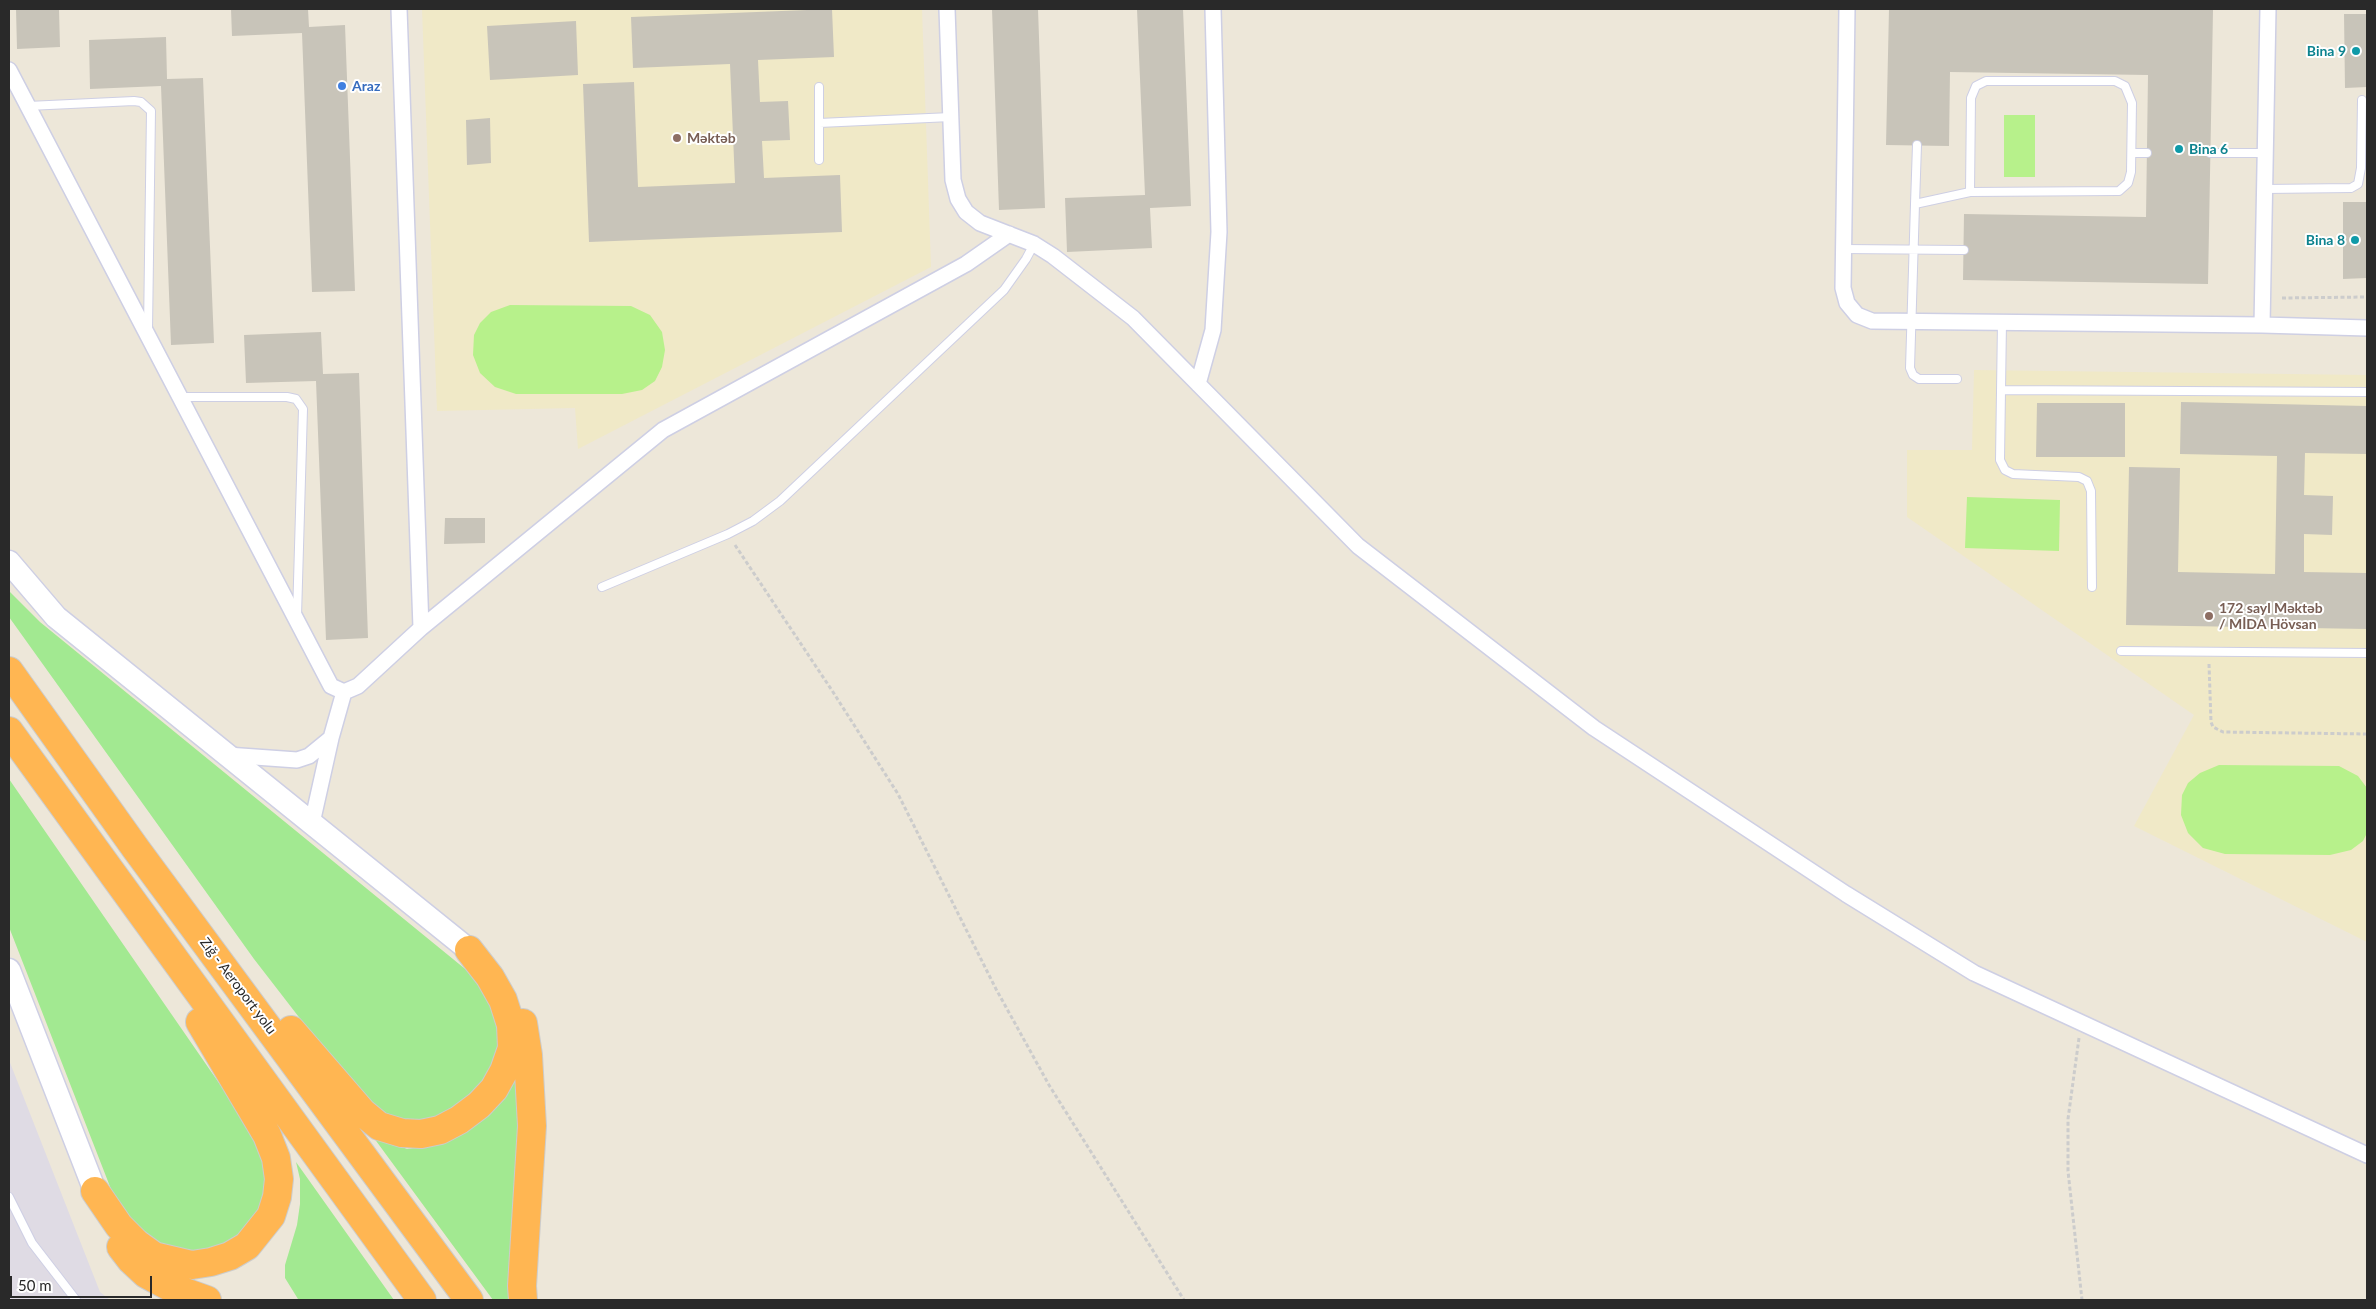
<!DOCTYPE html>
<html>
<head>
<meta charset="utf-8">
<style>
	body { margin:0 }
	#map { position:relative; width:2376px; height:1309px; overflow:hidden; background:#ede7d9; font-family:Lato,sans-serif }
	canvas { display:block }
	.frame { position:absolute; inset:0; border:10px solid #292929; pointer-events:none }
	.scale { position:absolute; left:10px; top:1276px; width:142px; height:22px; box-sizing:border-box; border:2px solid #292929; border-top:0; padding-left:6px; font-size:15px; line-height:18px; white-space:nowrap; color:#292929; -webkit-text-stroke:4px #fff; paint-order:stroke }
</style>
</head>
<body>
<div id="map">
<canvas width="2376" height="1309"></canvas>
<div class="frame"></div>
<div class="scale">50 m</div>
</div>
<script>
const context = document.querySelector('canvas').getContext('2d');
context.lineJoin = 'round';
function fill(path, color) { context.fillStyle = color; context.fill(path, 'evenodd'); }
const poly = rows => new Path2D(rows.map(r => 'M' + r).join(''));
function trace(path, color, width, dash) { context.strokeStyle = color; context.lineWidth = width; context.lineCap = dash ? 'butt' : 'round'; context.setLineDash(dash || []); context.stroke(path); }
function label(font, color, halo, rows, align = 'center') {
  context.font = font + ' Lato,sans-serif'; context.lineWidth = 4; context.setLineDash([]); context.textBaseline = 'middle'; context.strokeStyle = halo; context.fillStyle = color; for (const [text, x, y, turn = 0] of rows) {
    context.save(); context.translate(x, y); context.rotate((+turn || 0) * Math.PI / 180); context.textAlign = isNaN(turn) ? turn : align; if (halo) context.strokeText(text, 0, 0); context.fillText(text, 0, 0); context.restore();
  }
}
fill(poly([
	[9,1060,100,1292,110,1300,9,1300]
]), '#dfdbe4');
fill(poly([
	[422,9,922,9,931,267,578,449,575,408,437,411],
	[1974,370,2367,375,2367,942,2134,826,2194,715,1907,517,1907,450,1972,450]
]), '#f0e9c7');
fill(poly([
	[9,591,40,622,475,977,488,996,502,1041,484,1087,430,1124,394,1121,363,1100,254,959,9,617],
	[9,779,239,1112,265,1160,267,1187,260,1213,242,1238,215,1250,187,1252,157,1246,136,1229,116,1202,9,927],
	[515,1070,518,1082,518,1146,509,1266,510,1300,493,1300,371,1134,407,1149,428,1146],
	[296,1162,394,1300,298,1299,285,1278,285,1265,297,1225,300,1204,300,1179]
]), '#a2e991');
fill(poly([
	[2004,115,2035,115,2035,177,2004,177],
	[510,305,631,306,650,315,662,332,665,350,662,367,655,381,642,390,622,394,516,394,495,387,480,373,473,355,474,335,480,323,491,312],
	[1967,497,2060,500,2059,551,1965,548],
	[2219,765,2339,766,2358,776,2367,788,2367,833,2363,841,2351,850,2330,855,2225,854,2203,848,2188,833,2181,815,2182,795,2188,783,2200,773]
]), '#b7f18b');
fill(poly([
	[16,9,59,9,60,47,17,49],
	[231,9,308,9,309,27,345,25,355,291,312,292,302,33,232,36],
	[832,9,834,57,758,60,760,102,788,101,790,140,762,141,764,178,840,175,842,232,589,242,583,84,634,82,638,187,735,183,730,64,633,68,631,17],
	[992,9,1038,9,1045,208,999,210],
	[1137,9,1183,9,1191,206,1150,208,1152,248,1067,252,1065,198,1145,195],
	[1889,9,2213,10,2208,284,1963,280,1964,214,2146,217,2148,75,1950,72,1949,146,1886,145],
	[2344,14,2367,14,2367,87,2345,88],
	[576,21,578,75,490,80,487,26],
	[166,37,167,79,203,78,214,343,171,345,161,86,90,89,89,40],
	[490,118,491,163,467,165,466,120],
	[2343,202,2367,202,2367,278,2343,279],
	[321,332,323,374,359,373,368,638,326,640,316,381,246,383,244,335],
	[2181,402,2367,406,2367,454,2305,453,2304,495,2333,496,2332,535,2304,534,2304,572,2367,573,2367,629,2126,625,2129,467,2180,468,2178,572,2275,574,2277,456,2180,454],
	[2037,403,2125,403,2125,457,2036,457],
	[445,518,485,518,485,543,444,544]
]), '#c8c4b9');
const lane = poly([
	[28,106,134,101,141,102,151,111,148,330],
	[819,123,951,117],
	[2132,153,2147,153],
	[2210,153,2265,153],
	[819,160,819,87],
	[2265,189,2351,188,2358,184,2361,168,2362,100],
	[1915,204,1917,145],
	[1843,249,1964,250],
	[2002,322,2000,460,2005,470,2013,474,2079,477,2087,481,2091,491,2092,587],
	[1957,379,1919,379,1913,375,1910,368,1915,204,1970,192,1971,98,1976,86,1986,81,2115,81,2125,86,2132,103,2131,172,2128,183,2119,191,1970,192],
	[2001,390,2367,392],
	[180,397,287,397,296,399,303,409,297,616],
	[602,587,728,534,753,521,780,501,1004,290,1026,259,1034,244],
	[2121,651,2367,653],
	[9,1197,32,1243,76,1300]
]);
const street = poly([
	[399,9,421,628],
	[947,9,953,180,958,199,966,212,980,223,1034,244,1053,256,1133,318,1358,546,1594,728,1846,894,1974,973,2367,1155],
	[1847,9,1843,288,1847,303,1857,315,1872,321,2262,325],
	[2268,9,2262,325,2367,328],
	[9,70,331,686,344,692,358,686,421,628,663,430,966,264,1009,234],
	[1198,384,1213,330,1219,232,1213,9],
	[227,755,297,760,309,756,331,738],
	[312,823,331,738,344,692]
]);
const secondary = poly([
	[9,562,56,617,469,950],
	[9,970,95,1191]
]);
const highway = poly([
	[9,671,136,849,469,1300],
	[9,731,422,1300],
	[523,1023,528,1055,532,1126,522,1286,523,1300],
	[291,1030,362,1112,379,1126,402,1133,421,1134,440,1130,459,1120,479,1105,494,1089,504,1071,512,1048,511,1025,503,1000,490,977,469,950],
	[95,1191,119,1226,136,1243,154,1256,192,1265,211,1262,230,1256,247,1246,271,1216,277,1197,279,1179,276,1158,267,1135,200,1022],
	[121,1247,131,1260,146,1274,168,1286,207,1300]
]);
trace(lane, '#cecfe4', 10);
trace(street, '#cecfe4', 18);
trace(secondary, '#cecfe4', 25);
trace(highway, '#ccc', 30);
trace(poly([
	[2282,298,2367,297],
	[735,545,833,692,898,794,996,989,1049,1085,1184,1300],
	[2209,664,2211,722,2213,727,2223,732,2367,734],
	[2079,1038,2068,1119,2068,1171,2082,1300]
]), '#ccc', 3, [4, 2.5]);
trace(lane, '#fff', 8);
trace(street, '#fff', 15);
trace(secondary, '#fff', 22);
trace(highway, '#ffb652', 28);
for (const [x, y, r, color] of [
	[2356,51,5,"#0f9aa8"],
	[342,86,5,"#3f7fe0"],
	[677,138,5,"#8d6e63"],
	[2179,149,5,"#0f9aa8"],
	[2355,240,5,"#0f9aa8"],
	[2209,616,5,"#8d6e63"]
]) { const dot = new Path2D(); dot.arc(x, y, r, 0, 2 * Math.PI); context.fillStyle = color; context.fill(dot); trace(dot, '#fff', 2); }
label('bold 14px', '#0d838f', '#fff', [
	["Bina 9",2346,51],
	["Bina 6",2189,149,"left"],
	["Bina 8",2345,240]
], 'right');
label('bold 14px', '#366cbe', '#fff', [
	["Araz",352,86]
], 'left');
label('bold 14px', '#785e54', '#fff', [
	["Məktəb",687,138],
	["172 sayl Məktəb",2219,608],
	["/ MİDA Hövsan",2219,624]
], 'left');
label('14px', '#292929', '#fff', [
	["Zığ - Aeroport yolu",238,986,53]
]);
</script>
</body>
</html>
